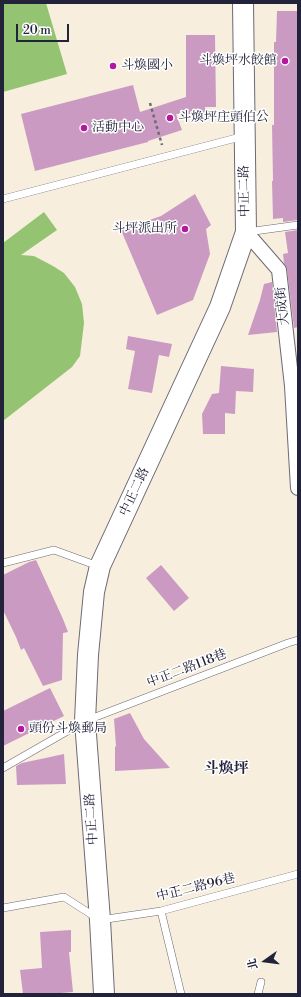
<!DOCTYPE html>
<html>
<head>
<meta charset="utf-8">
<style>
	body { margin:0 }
	#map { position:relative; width:301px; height:997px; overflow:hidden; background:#f7eede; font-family:"Libre Bodoni","Noto Serif TC",serif }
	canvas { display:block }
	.frame { position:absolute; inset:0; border:4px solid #22223b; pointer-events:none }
	.north { position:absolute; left:245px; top:941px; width:40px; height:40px; -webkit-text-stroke:3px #fff; paint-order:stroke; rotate:256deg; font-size:11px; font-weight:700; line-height:16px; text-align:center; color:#22223b }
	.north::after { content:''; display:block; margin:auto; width:14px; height:18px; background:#22223b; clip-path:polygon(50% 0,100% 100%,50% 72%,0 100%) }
	.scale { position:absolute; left:16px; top:24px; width:53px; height:18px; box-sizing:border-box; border:2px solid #22223b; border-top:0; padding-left:5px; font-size:12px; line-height:14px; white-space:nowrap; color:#22223b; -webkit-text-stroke:3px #fff; paint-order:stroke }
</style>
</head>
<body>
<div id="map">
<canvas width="301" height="997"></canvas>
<div class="frame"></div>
<div class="north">北</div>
<div class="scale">20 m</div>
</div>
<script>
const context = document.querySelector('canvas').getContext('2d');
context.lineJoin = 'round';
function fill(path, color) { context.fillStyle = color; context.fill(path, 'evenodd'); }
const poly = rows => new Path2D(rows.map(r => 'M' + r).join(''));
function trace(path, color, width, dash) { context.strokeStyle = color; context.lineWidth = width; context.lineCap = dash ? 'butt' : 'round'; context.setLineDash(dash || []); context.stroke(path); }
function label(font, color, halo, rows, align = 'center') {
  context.font = font + ' "Libre Bodoni","Noto Serif TC",serif'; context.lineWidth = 3; context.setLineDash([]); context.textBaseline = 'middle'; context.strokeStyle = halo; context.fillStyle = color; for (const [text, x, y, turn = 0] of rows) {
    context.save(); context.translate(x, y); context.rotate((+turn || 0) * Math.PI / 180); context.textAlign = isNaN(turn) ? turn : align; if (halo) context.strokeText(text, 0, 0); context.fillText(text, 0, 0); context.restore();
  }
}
fill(poly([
	[3,3,46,3,67,74,3,92],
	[44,212,57,230,21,255,34,256,53,266,64,273,75,287,82,304,84,323,80,356,72,367,3,421,3,243]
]), '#94c372');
fill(poly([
	[277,11,298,11,298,220,283,222,283,218,273,219,272,181,273,181,272,125,274,125,274,42,276,42],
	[186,35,215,35,216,107,205,107,206,114,176,114,182,130,148,141,148,142,35,171,21,114,133,85,140,112,186,97],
	[195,194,211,225,206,229,210,254,193,300,157,315,121,230,161,216],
	[298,230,298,327,294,328,287,269,284,263,283,254,288,253,285,232],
	[272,282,277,332,248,335,260,300,264,284],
	[128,336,172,344,169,357,159,355,152,393,128,389,135,351,126,349],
	[221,366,254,369,253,392,236,391,235,414,225,413,225,434,203,434,202,414,212,394,219,393],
	[36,560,63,619,68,632,63,633,62,680,43,686,24,648,21,650,16,637,3,610,3,575,29,562],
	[161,565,189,598,174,611,146,578],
	[50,688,64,716,3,746,3,711],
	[130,713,144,739,170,768,115,771,115,747,116,746,114,719],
	[64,754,66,784,17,785,16,766,22,763],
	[71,930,71,952,69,952,73,992,50,994,23,994,20,970,42,968,40,932]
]), '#cb9ac3');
const lane = poly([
	[3,199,244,136],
	[247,232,298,225],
	[3,563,54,550,98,566],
	[3,768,85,721,288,643,298,640],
	[3,908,64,897,100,920,161,911,298,874],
	[161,911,181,994],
	[258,994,261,982]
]);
const street = poly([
	[246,232,279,270,292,386,298,488]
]);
const secondary = poly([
	[104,994,100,920,85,721,88,655,94,592,100,566,220,307,246,232,243,3]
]);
trace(lane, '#6d6974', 8);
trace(street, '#6d6974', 16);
trace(secondary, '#6d6974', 22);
trace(poly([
	[150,103,162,145]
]), '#6d6974', 2.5, [3, 3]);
trace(lane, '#fff', 7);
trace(street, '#fff', 14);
trace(secondary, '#fff', 20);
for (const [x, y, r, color] of [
	[285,61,4,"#b5179e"],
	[113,66,4,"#b5179e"],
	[170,118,4,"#b5179e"],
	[84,128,4,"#b5179e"],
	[185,229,4,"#b5179e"],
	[21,729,4,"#b5179e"]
]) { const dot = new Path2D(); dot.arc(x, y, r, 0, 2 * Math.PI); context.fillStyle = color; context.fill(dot); trace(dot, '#fff', 1.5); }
label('13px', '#22223b', '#fff', [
	["斗煥坪水餃館",277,61,"right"],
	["斗煥國小",121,66],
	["斗煥坪庄頭伯公",178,118],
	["活動中心",92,128],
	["斗坪派出所",177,229,"right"],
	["頭份斗煥郵局",29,729]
], 'left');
label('13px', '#22223b', '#fff', [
	["中正二路",245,191,-91],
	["大成街",283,306,-96],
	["中正二路",135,492,-65],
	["中正二路118巷",187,669,-21],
	["中正二路",92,819,-94],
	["中正二路96巷",196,888,-14]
]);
label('bold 15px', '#22223b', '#fff', [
	["斗煥坪",226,769]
]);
</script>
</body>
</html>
